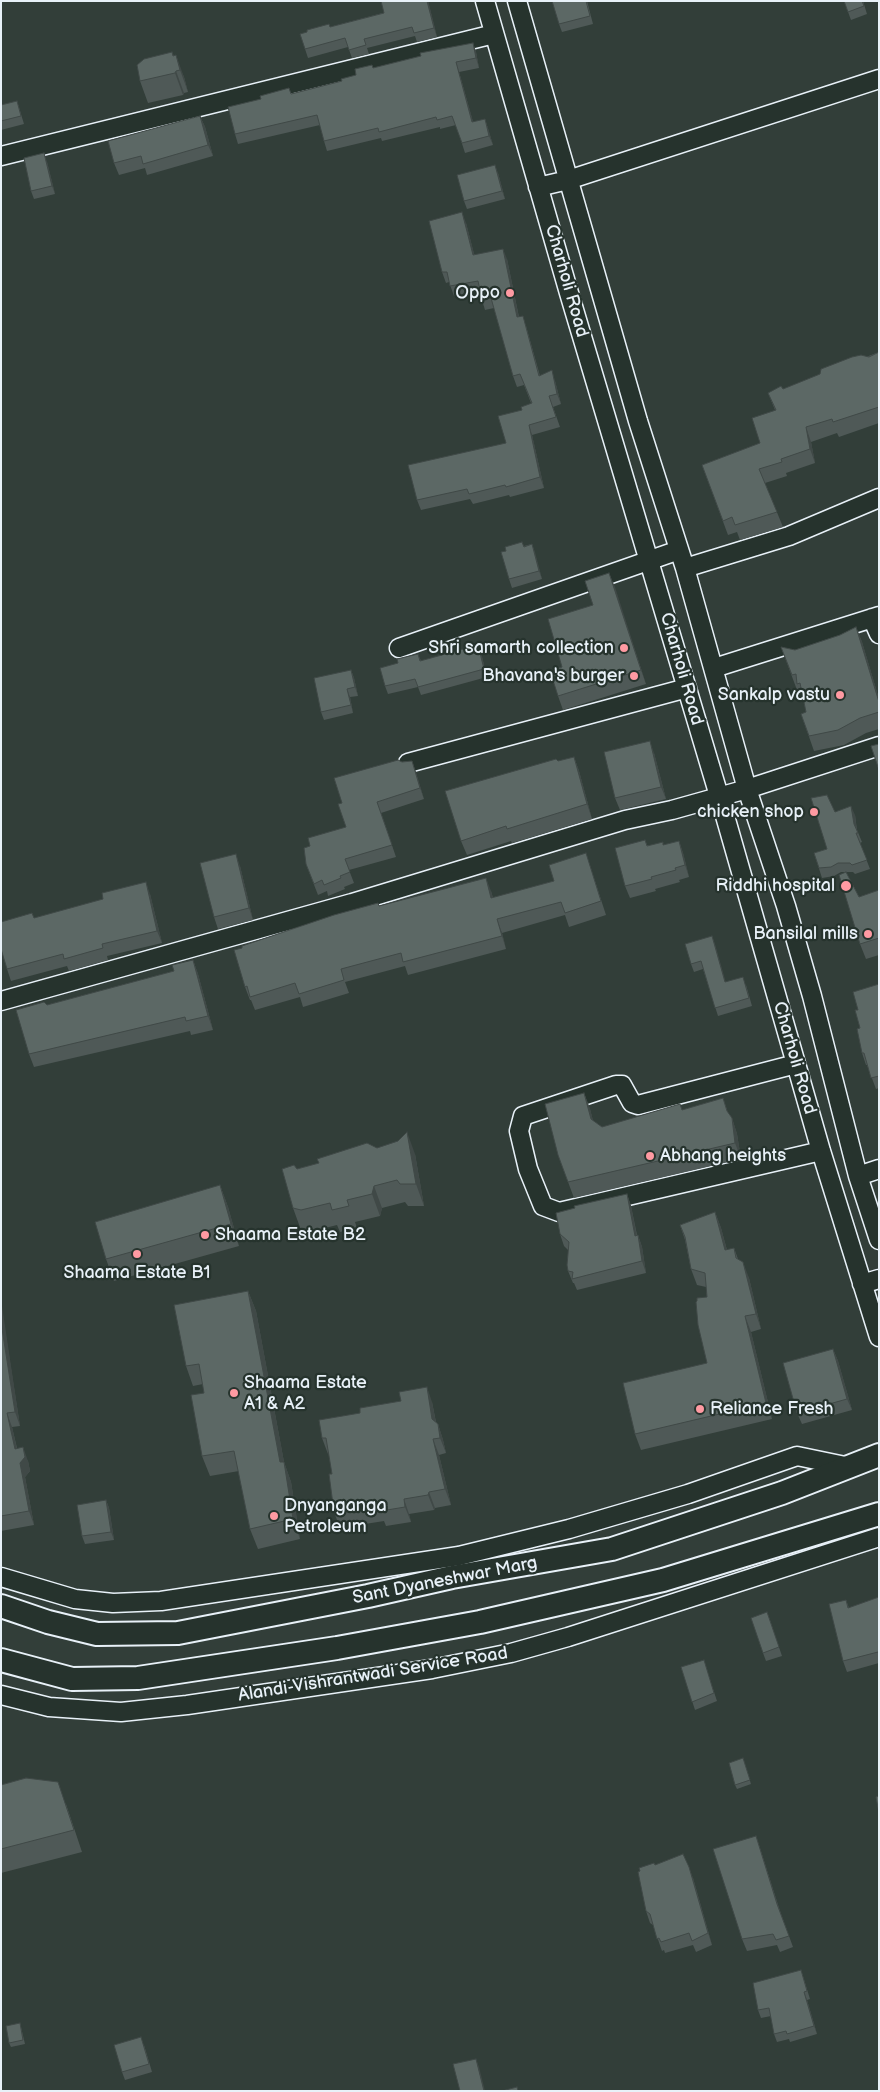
<!DOCTYPE html>
<html>
<head>
<meta charset="utf-8">
<style>
	body { margin:0 }
	#map { position:relative; width:880px; height:2092px; overflow:hidden; background:#323e39; font-family:"Balsamiq Sans",sans-serif }
	canvas { display:block }
	.frame { position:absolute; inset:0; border:2px solid #e8f1f8; pointer-events:none }
</style>
</head>
<body>
<div id="map">
<canvas width="880" height="2092"></canvas>
<div class="frame"></div>
</div>
<script>
const context = document.querySelector('canvas').getContext('2d');
context.lineJoin = 'round';
const poly = rows => new Path2D(rows.map(r => 'M' + r).join(''));
function trace(path, color, width, dash) { context.strokeStyle = color; context.lineWidth = width; context.lineCap = dash ? 'butt' : 'round'; context.setLineDash(dash || []); context.stroke(path); }
function fill(path, color) { context.fillStyle = color; context.fill(path, 'evenodd'); }
function label(font, color, halo, rows, align = 'center') {
  context.font = font + ' "Balsamiq Sans",sans-serif'; context.lineWidth = 4.5; context.setLineDash([]); context.textBaseline = 'middle'; context.strokeStyle = halo; context.fillStyle = color; for (const [text, x, y, turn = 0] of rows) {
    context.save(); context.translate(x, y); context.rotate((+turn || 0) * Math.PI / 180); context.textAlign = isNaN(turn) ? turn : align; if (halo) context.strokeText(text, 0, 0); context.fillText(text, 0, 0); context.restore();
  }
}
const minor = poly([
	[485,1,569,293,725,816,821,1151,879,1337],
	[517,1,638,421,685,568,747,789,786,906,812,996,858,1176,879,1240],
	[1,156,494,34],
	[538,187,568,180,879,79],
	[685,568,789,536,879,498],
	[872,618,879,634],
	[399,648,679,550],
	[714,668,879,616],
	[408,763,687,688],
	[1,1001,352,903,625,820,672,810,747,789,879,746],
	[796,1064,638,1105,632,1103,622,1085,616,1085,523,1116,519,1131,528,1169,543,1206,559,1212,821,1151],
	[858,1176,879,1169],
	[862,1284,879,1279],
	[1,1577,75,1599,113,1603,161,1601,459,1556,569,1529,688,1494,797,1456,850,1467],
	[1,1695,49,1707,121,1712,187,1705,432,1669,511,1653,568,1637,879,1537]
]);
const major = poly([
	[1,1606,48,1622,97,1634,178,1633,368,1596,452,1577,612,1549,782,1493,879,1455],
	[1,1660,72,1679,138,1678,337,1648,480,1622,663,1580,879,1514]
]);
trace(minor, '#e8f1f8', 21);
trace(major, '#e8f1f8', 26);
trace(minor, '#26332d', 18);
trace(major, '#26332d', 22);
fill(poly([
	[428,1,437,37,417,42,415,36,367,48,369,54,352,58,348,47,308,58,305,49,307,32,330,27],
	[587,1,593,24,562,32,559,24],
	[844,1,863,1,867,14,851,20],
	[473,43,476,52,479,68,459,72,473,122,485,119,493,145,465,153,456,125,440,129,440,127,382,141,381,138,327,151,324,141,320,125,238,144,235,134,291,94,342,81,373,68],
	[172,52,184,77,188,92,184,93,183,95,148,103,140,81],
	[17,101,24,124,1,130,1,105],
	[200,116,205,127,213,156,147,175,145,168,119,175,114,163],
	[47,162,55,194,34,199,31,191],
	[498,173,505,199,467,209,464,201],
	[466,223,474,254,507,259,519,317,526,326,540,376,555,381,561,404,553,407,560,427,532,435,544,488,510,497,509,495,473,504,470,499,421,510,417,500,506,443,522,410,531,403,524,385,517,387,513,376,494,308,485,310,482,300,480,291,454,296,449,282,446,283,442,272],
	[879,352,879,423,839,437,837,433,811,442,815,463,786,473,787,476,765,483,783,527,740,540,737,532,728,535,702,465,760,443,775,410,768,393,783,389],
	[532,544,542,579,512,588,509,579,524,546],
	[609,573,646,684,563,710,558,696,562,667],
	[856,627,862,642,879,699,879,729,866,733,844,745,814,751,801,714,806,712,804,699,803,699,799,690,797,690,781,647,795,650,840,635],
	[481,653,487,677,421,695,418,687,388,694,385,686,398,663,418,654,421,661],
	[351,670,354,678,358,696,350,697,353,713,324,720,321,712],
	[654,753,666,799,620,810,615,798],
	[574,757,579,771,592,819,512,843,511,841,467,855,461,841,558,761],
	[412,761,424,799,381,813,396,857,349,870,354,883,344,887,345,889,328,896,327,891,318,895,306,864,310,846,346,827,342,803,402,762],
	[835,812,855,815,857,830,862,842,860,843,870,869,855,874,853,872,846,872,859,897,879,890,879,955,866,959,860,944,844,872,841,872,834,876,822,878,814,853,827,849],
	[645,840,647,845,664,845,679,841,683,853,689,877,679,880,680,882,655,889,656,891,630,898,625,886],
	[240,866,253,920,218,929,214,917],
	[590,866,606,915,569,927,565,915,502,933,506,949,408,975,405,966,345,982,349,993,303,1007,300,997,255,1010,251,1000,250,1000,245,987,379,906,491,891,493,898,554,881],
	[150,894,162,943,107,956,108,960,69,971,67,966,11,981,7,969,34,918],
	[712,936,725,982,746,985,752,1006,718,1016,703,969,694,972,691,964],
	[193,960,198,974,213,1030,191,1035,190,1031,34,1067,29,1054,47,1005,174,971],
	[879,984,879,1088,876,1089,867,1065,866,1065,862,1053,858,1010],
	[584,1093,590,1109,593,1121,602,1127,682,1110,723,1098,728,1113,732,1118,737,1134,741,1159,574,1198,558,1155],
	[377,1148,415,1154,424,1206,408,1206,405,1202,382,1208,380,1216,355,1222,357,1228,340,1232,337,1225,309,1232,301,1230,293,1208,297,1169],
	[220,1185,228,1207,239,1246,114,1281,106,1259],
	[627,1194,631,1206,637,1235,638,1235,642,1247,646,1273,577,1290,574,1283,573,1283,568,1271,568,1250,564,1246,560,1234],
	[715,1212,721,1228,727,1250,734,1248,738,1259,749,1278,761,1329,751,1332,772,1419,641,1450,635,1434,707,1363,707,1297,706,1287,697,1285,691,1269,685,1240,680,1225],
	[248,1291,256,1311,284,1462,291,1482,300,1539,258,1549,250,1529,239,1471,210,1476,202,1456,204,1393,203,1384,193,1386,186,1366],
	[1,1304,20,1426,12,1427,17,1448,28,1461,30,1471,25,1477,34,1525,1,1531],
	[833,1349,838,1361,852,1410,802,1424,797,1413],
	[432,1402,436,1422,438,1424,443,1440,446,1453,439,1455,451,1505,435,1508,434,1510,409,1514,411,1522,386,1526,384,1521,340,1528,334,1512,332,1474,329,1453,328,1454,322,1438],
	[106,1500,109,1508,114,1540,85,1544,82,1536],
	[879,1597,879,1663,847,1672,843,1661,846,1600,849,1608],
	[767,1612,782,1656,766,1661,763,1653],
	[681,1667,706,1668,717,1701,695,1710],
	[743,1758,751,1784,737,1789,735,1785],
	[1,1785,66,1804,82,1852,1,1873],
	[756,1836,781,1914,793,1947,780,1952,777,1945,747,1951,742,1939],
	[655,1865,693,1878,712,1945,696,1952,693,1945,665,1953,664,1950,662,1951,653,1925,650,1923,646,1911],
	[801,1970,810,1999,807,2000,817,2034,790,2042,789,2039,777,2042,774,2034,771,2016,761,2018,758,2010],
	[20,2023,25,2044,11,2047,9,2043],
	[144,2045,152,2072,125,2080,122,2072]
]), '#4f5957');
fill(poly([
	[427,1,428,1,437,37,434,28],
	[473,43,476,52,479,68,476,58],
	[176,55,184,77,188,92,180,70],
	[456,62,459,72,476,132,472,122],
	[176,71,184,93,183,95,175,73],
	[200,116,205,127,213,156,208,145],
	[485,119,488,128,493,145,489,136],
	[44,153,47,162,55,194,52,186],
	[495,165,498,173,505,199,502,191],
	[462,212,466,223,477,265,473,255],
	[503,249,507,259,521,328,517,317],
	[552,370,555,381,561,404,557,394],
	[529,425,532,435,544,488,540,477],
	[806,427,811,442,815,463,810,449],
	[532,544,535,552,542,579,539,571],
	[609,573,615,587,646,684,641,670],
	[856,627,862,642,879,699,879,702],
	[478,645,481,653,487,677,484,669],
	[351,670,354,678,358,696,355,687],
	[347,689,350,697,353,713],
	[650,741,654,753,666,799,661,787],
	[574,757,579,771,592,819,587,804],
	[412,761,416,772,424,799,420,788],
	[851,806,855,815,857,833,854,824],
	[679,841,683,853,689,877,685,865],
	[236,854,240,866,253,920,249,908],
	[486,878,491,891,496,911,491,898],
	[146,882,150,894,162,943,157,931],
	[497,919,502,933,506,949,502,936],
	[712,936,715,944,728,990,725,982],
	[193,960,198,974,213,1030,208,1016],
	[584,1093,590,1109,597,1135,591,1119],
	[732,1118,737,1134,741,1159,735,1143],
	[407,1132,415,1154,424,1206,416,1184],
	[220,1185,228,1207,239,1246,231,1224],
	[374,1186,382,1208,380,1216,372,1194],
	[627,1194,631,1206,639,1248,635,1236],
	[715,1212,721,1228,731,1266,725,1250],
	[638,1235,642,1247,646,1273,642,1261],
	[743,1262,749,1278,761,1329,756,1314],
	[248,1291,256,1311,284,1462,291,1482,300,1539,293,1519,280,1462],
	[1,1304,2,1306,20,1426,15,1412,1,1322],
	[745,1316,751,1332,772,1419,766,1403],
	[833,1349,838,1361,852,1410,847,1399],
	[427,1387,432,1402,438,1434,432,1419],
	[7,1413,12,1427,20,1463,15,1449],
	[438,1424,443,1440,446,1453,440,1438],
	[433,1439,439,1455,451,1505,445,1489],
	[23,1447,28,1461,30,1471,25,1477,34,1525,29,1511,20,1463],
	[429,1492,435,1508,434,1510,428,1495],
	[404,1499,409,1514,411,1522,405,1507],
	[106,1500,109,1508,114,1540,111,1532],
	[756,1836,760,1848,781,1915,777,1904],
	[689,1867,693,1878,712,1945,708,1933],
	[804,1992,807,2000,817,2034,814,2026],
	[476,2059,479,2067,485,2091,484,2091]
]), '#404947');
const building = poly([
	[381,1,427,1,434,28,414,33,412,27,364,39,366,45,349,50,345,38,305,49,300,34,307,32,307,30,329,24,330,27,384,13,381,1],
	[552,1,586,1,590,16,559,24,552,1],
	[844,1,862,1,864,6,848,12,844,1],
	[473,43,476,58,456,62,472,122,485,119,489,136,462,143,452,116,437,120,436,117,379,132,378,128,324,141,317,115,235,134,228,107,261,99,260,96,289,88,291,94,342,81,341,79,356,75,355,69,372,65,373,68,421,56,420,53,473,43],
	[172,52,173,56,176,55,180,70,176,71,175,73,140,81,137,65,144,59,172,52],
	[17,101,21,116,1,121,1,105,17,101],
	[200,116,208,145,143,164,141,156,114,163,108,141,200,116],
	[44,153,52,186,31,191,24,158,44,153],
	[495,165,502,191,464,201,457,175,495,165],
	[462,212,473,255,503,249,517,317,523,316,539,376,552,370,557,394,549,396,556,417,529,425,540,477,506,487,505,485,469,494,467,489,417,500,408,465,506,443,498,416,522,410,521,407,532,403,520,374,513,376,491,298,482,300,478,281,450,286,447,272,442,272,429,221,462,212],
	[879,352,879,407,833,422,832,419,806,427,810,449,781,459,782,462,759,469,777,512,735,525,732,517,723,521,702,465,760,443,752,418,776,410,768,393,781,386,783,389,820,374,821,369,852,357,861,355,869,357,879,352],
	[522,542,524,547,532,544,539,571,509,579,501,552,506,551,505,547,522,542],
	[609,573,641,670,558,696,550,671,562,667,548,619,593,605,585,581,609,573],
	[856,627,879,702,879,712,860,718,838,730,809,736,801,714,806,712,800,683,797,684,796,674,792,675,781,647,795,650,840,635,856,627],
	[478,645,484,669,418,687,415,679,385,686,380,668,398,663,397,659,418,654,420,661,478,645],
	[351,670,355,687,347,689,351,705,321,712,314,678,351,670],
	[650,741,661,787,615,798,604,752,650,741],
	[879,744,879,770,871,746,879,744],
	[574,757,587,804,507,829,506,826,461,841,445,791,556,759,558,761,574,757],
	[398,760,402,762,412,761,420,788,377,802,392,845,345,859,350,872,340,876,341,878,324,885,322,880,314,884,306,864,304,848,310,846,308,838,346,827,338,804,342,803,334,778,398,760],
	[827,795,835,812,851,806,854,824,858,833,856,833,867,860,852,865,850,863,838,863,831,867,819,868,814,853,827,849,811,798,827,795],
	[645,840,647,846,663,842,663,845,679,841,685,865,675,868,676,870,651,877,652,879,625,886,615,848,645,840],
	[586,853,601,901,565,913,561,902,497,919,502,936,403,962,401,953,341,969,344,980,299,994,295,983,250,997,247,986,245,987,234,950,242,948,242,946,334,915,378,903,379,906,486,878,491,898,554,881,549,865,586,853],
	[236,854,249,908,214,917,200,863,236,854],
	[846,872,859,897,879,890,879,938,860,944,839,875,846,872],
	[146,882,157,931,102,944,103,948,64,959,63,954,7,969,1,949,1,922,32,913,34,918,103,899,102,893,146,882],
	[712,936,725,982,743,977,749,998,715,1008,701,961,691,964,685,944,712,936],
	[193,960,208,1016,186,1021,185,1017,29,1054,16,1010,44,1002,47,1005,174,971,172,965,193,960],
	[879,984,879,1076,871,1078,864,1053,862,1053,857,1029,860,1028,855,1010,858,1010,853,992,879,984],
	[584,1093,591,1119,602,1127,680,1104,682,1110,723,1098,727,1111,732,1118,735,1143,568,1182,558,1155,545,1104,584,1093],
	[407,1132,416,1184,400,1184,397,1180,374,1186,372,1194,347,1200,349,1206,332,1210,330,1203,301,1210,293,1208,282,1169,294,1165,297,1169,319,1163,317,1159,367,1143,377,1148,398,1141,407,1132],
	[220,1185,231,1224,106,1259,95,1222,220,1185],
	[627,1194,635,1236,638,1235,642,1261,572,1279,573,1272,568,1271,567,1265,569,1242,560,1234,556,1213,575,1208,574,1206,627,1194],
	[715,1212,725,1250,734,1248,736,1258,743,1262,756,1314,745,1316,766,1403,635,1434,623,1383,707,1363,698,1325,696,1302,697,1301,697,1298,707,1297,705,1273,691,1269,685,1237,680,1225,715,1212],
	[248,1291,280,1462,284,1462,293,1519,250,1529,234,1451,202,1456,191,1395,204,1393,199,1364,186,1366,174,1305,248,1291],
	[1,1322,15,1412,7,1413,15,1449,23,1447,25,1457,20,1463,29,1511,1,1516,1,1322],
	[833,1349,847,1399,797,1413,783,1363,833,1349],
	[427,1387,432,1419,438,1424,440,1438,433,1439,445,1489,429,1492,428,1495,404,1499,405,1507,381,1511,380,1505,334,1512,329,1474,332,1474,326,1438,322,1438,319,1420,360,1413,360,1408,401,1401,399,1392,427,1387],
	[106,1500,111,1532,82,1536,77,1505,106,1500],
	[879,1597,879,1653,878,1652,843,1661,829,1604,846,1600,848,1608,879,1597],
	[767,1612,779,1647,763,1653,751,1618,767,1612],
	[704,1660,714,1693,692,1702,681,1667,704,1660],
	[743,1758,750,1780,735,1785,729,1763,743,1758],
	[26,1778,58,1782,74,1830,1,1849,1,1785,26,1778],
	[879,1796,879,1813,876,1797,879,1796],
	[756,1836,777,1904,789,1936,776,1940,773,1934,742,1939,713,1849,756,1836],
	[683,1854,689,1867,708,1933,692,1941,689,1933,661,1942,659,1938,657,1939,650,1914,646,1911,638,1872,640,1871,639,1868,654,1863,655,1865,683,1854],
	[801,1970,807,1991,804,1992,814,2026,787,2034,786,2031,774,2034,769,2008,758,2010,753,1983,801,1970],
	[20,2023,23,2040,9,2043,6,2026,20,2023],
	[141,2037,149,2064,122,2072,114,2045,141,2037],
	[476,2059,484,2091,460,2091,453,2064,476,2059],
	[517,2087,518,2091,502,2091,517,2087]
]);
fill(building, '#5c6865');
trace(building, '#404947', 1);
for (const [x, y, r, color] of [
	[510,293,5,"#ff9aa2"],
	[624,648,5,"#ff9aa2"],
	[634,676,5,"#ff9aa2"],
	[840,695,5,"#ff9aa2"],
	[814,812,5,"#ff9aa2"],
	[846,886,6,"#ff9aa2"],
	[868,934,5,"#ff9aa2"],
	[650,1156,5,"#ff9aa2"],
	[205,1235,5,"#ff9aa2"],
	[137,1254,5,"#ff9aa2"],
	[234,1393,5,"#ff9aa2"],
	[700,1409,5,"#ff9aa2"],
	[274,1516,5,"#ff9aa2"]
]) { const dot = new Path2D(); dot.arc(x, y, r, 0, 2 * Math.PI); context.fillStyle = color; context.fill(dot); trace(dot, '#26332d', 2); }
label('18px', '#e8f1f8', '#26332d', [
	["Charholi Road",566,281,74],
	["Charholi Road",681,669,74],
	["Charholi Road",794,1058,74],
	["Sant Dyaneshwar Marg",445,1581,-11],
	["Alandi-Vishrantwadi Service Road",373,1675,-9]
]);
label('18px', '#e8f1f8', '#26332d', [
	["Oppo",500,293],
	["Shri samarth collection",614,648],
	["Bhavana's burger",624,676],
	["Sankalp vastu",830,695],
	["chicken shop",804,812],
	["Riddhi hospital",835,886],
	["Bansilal mills",858,934],
	["Abhang heights",660,1156,"left"],
	["Shaama Estate B2",215,1235,"left"],
	["Shaama Estate B1",137,1273,"center"],
	["Shaama Estate",244,1383,"left"],
	["A1 & A2",244,1404,"left"],
	["Reliance Fresh",710,1409,"left"],
	["Dnyanganga",284,1506,"left"],
	["Petroleum",284,1527,"left"]
], 'right');
</script>
</body>
</html>
